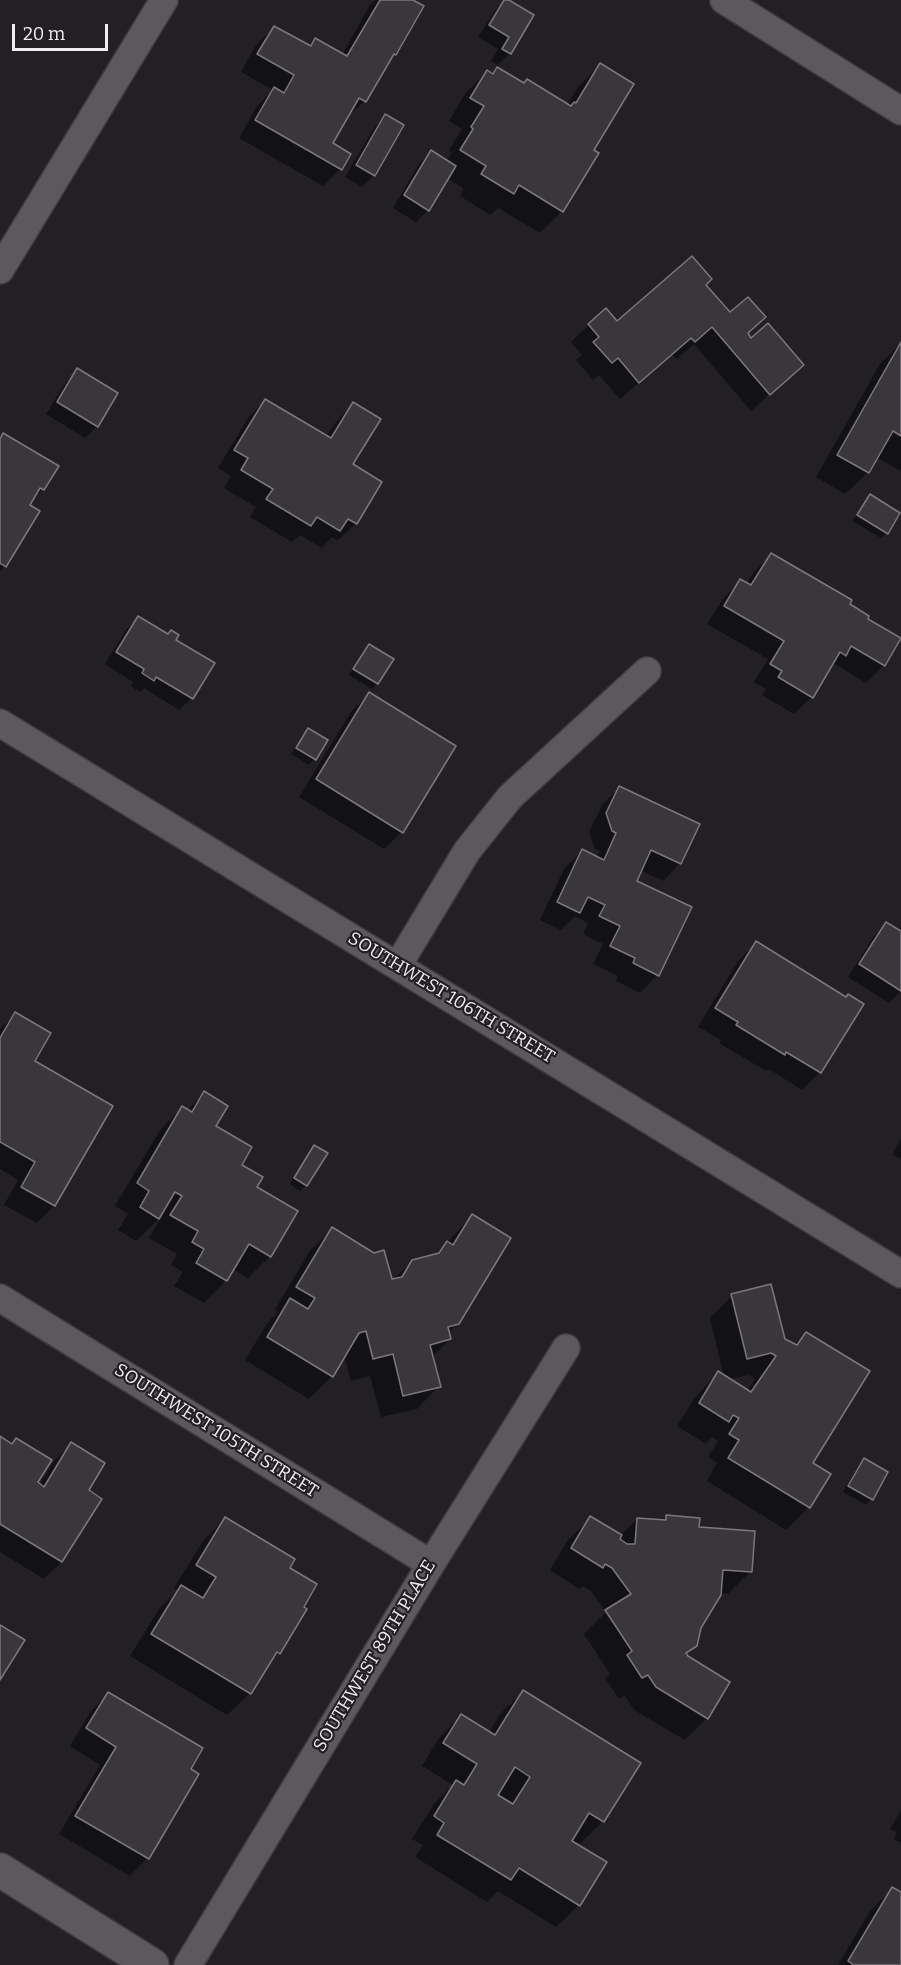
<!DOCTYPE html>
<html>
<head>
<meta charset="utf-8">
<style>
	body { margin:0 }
	#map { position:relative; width:901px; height:1965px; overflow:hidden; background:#232024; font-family:Bitter,serif }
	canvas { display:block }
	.scale { position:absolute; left:12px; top:24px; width:96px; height:27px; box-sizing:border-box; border:3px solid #eeecef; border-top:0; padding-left:8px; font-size:18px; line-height:21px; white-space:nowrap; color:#eeecef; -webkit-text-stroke:4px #232024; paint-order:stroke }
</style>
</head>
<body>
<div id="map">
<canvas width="901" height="1965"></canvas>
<div class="scale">20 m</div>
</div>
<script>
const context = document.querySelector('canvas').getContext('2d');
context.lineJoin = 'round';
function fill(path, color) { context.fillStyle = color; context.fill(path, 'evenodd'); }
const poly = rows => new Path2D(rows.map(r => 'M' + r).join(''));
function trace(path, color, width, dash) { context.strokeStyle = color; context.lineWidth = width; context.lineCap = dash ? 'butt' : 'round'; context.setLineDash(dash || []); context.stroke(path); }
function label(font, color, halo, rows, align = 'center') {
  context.font = font + ' Bitter,serif'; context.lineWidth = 4.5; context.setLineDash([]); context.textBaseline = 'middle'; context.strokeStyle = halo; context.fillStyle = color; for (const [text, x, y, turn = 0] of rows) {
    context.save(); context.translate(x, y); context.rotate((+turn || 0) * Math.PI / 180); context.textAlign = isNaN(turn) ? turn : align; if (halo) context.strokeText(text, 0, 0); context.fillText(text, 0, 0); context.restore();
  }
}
fill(poly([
	[376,0,410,0,395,54,386,63,365,101,346,118,331,144,340,169,323,186,239,138,257,106,273,90,241,72,256,45,274,27,309,47,316,40,342,55,370,5],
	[505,0,532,15,510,53,498,65,491,61,498,49,478,37,494,12],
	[600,65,592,151,562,211,540,233,498,208,490,215,460,196,464,189,447,178,428,210,416,222,393,208,419,164,431,152,446,162,452,152,449,150,462,129,449,121,465,94,487,72,491,75,498,68,524,84,567,105,578,87],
	[385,116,374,175,362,187,345,177,374,128],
	[704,285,729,314,764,317,747,335,751,340,802,365,751,411,694,344,677,359,672,354,620,399,599,375,593,380,576,360,582,355,571,342,589,325,617,323],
	[901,343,901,471,876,457,868,472,845,494,816,477,880,364],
	[78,370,97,426,85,438,46,414,66,382],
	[265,400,326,437,336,422,353,404,351,465,356,523,338,540,332,537,322,548,300,535,292,542,250,517,256,507,224,488,231,476,218,468,248,418],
	[4,435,43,489,30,503,5,566,0,571,0,438],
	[870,496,886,533,881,538,852,521],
	[771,555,848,604,866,619,884,665,866,683,835,664,827,672,812,697,794,714,762,695,766,689,754,682,768,659,707,624,723,599,740,581,746,584,754,572],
	[138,618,212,664,191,698,179,710,144,688,141,692,135,689,131,686,133,682,105,664,126,630],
	[369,645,392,660,377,684,372,689,349,675,363,651],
	[369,694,402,832,384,849,299,797,351,712],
	[308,730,314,759,309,765,291,754],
	[619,788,680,863,663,881,640,870,635,881,657,975,640,993,616,981,618,976,593,964,603,944,583,934,588,923,575,916,561,930,540,920,564,869,582,851,596,858,600,851,595,849,589,832,602,805],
	[886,924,901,933,901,991,889,1003,848,977,874,936],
	[756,943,820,1072,802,1090,769,1069,766,1071,719,1043,721,1040,698,1027,738,961],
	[15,1014,33,1061,111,1107,54,1206,37,1223,4,1205,18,1180,0,1169,0,1029],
	[204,1093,214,1127,255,1187,270,1256,248,1278,233,1269,226,1280,204,1303,174,1286,183,1272,171,1265,177,1254,149,1238,163,1215,136,1241,118,1230,128,1214,115,1206,160,1130,182,1108,187,1111],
	[901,1139,901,1159,892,1154],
	[315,1147,306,1185,300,1191,290,1184,309,1153],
	[472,1216,458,1323,448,1333,450,1339,432,1357,439,1386,417,1409,381,1417,370,1376,351,1381,344,1355,332,1376,309,1399,245,1360,268,1322,278,1312,275,1310,309,1252,332,1229,391,1281,413,1261,434,1256],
	[732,1296,784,1340,794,1345,806,1334,811,1464,829,1475,809,1507,786,1530,707,1481,717,1463,708,1457,718,1441,712,1437,706,1444,677,1426,696,1396,718,1373,724,1377,710,1318],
	[748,1375,755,1379,747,1391,728,1380],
	[0,1438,11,1445,16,1440,39,1485,54,1461,72,1444,86,1490,61,1562,44,1579,0,1552],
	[864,1460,886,1472,871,1499,866,1505,843,1492,858,1466],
	[667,1517,698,1528,750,1572,728,1594,720,1593,700,1628,695,1646,686,1656,707,1718,685,1740,634,1710,625,1696,619,1699,605,1678,610,1674,584,1634,606,1612,590,1590,583,1586,579,1589,550,1570,568,1540,591,1518,620,1536,637,1519,663,1521],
	[225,1519,288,1568,279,1653,266,1666,250,1693,227,1715,130,1656,159,1609,178,1590,174,1588,203,1541],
	[523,1692,639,1763,603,1821,580,1844,571,1839,579,1905,556,1927,498,1891,487,1902,415,1857,423,1845,412,1839,434,1804,453,1785,422,1766,439,1738,461,1716,489,1733,500,1714],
	[498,1793,508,1800,507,1802,496,1796],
	[108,1694,189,1769,197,1774,147,1858,130,1876,59,1834,100,1765,70,1746,91,1711],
	[901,1810,901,1843,894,1839,897,1833,890,1829],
	[893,1888,901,1894,901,1965,838,1965,870,1911]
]), '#0007');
const building = poly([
	[380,0,413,0,424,6,396,55,394,54,366,102,359,98,333,143,351,154,342,170,255,120,274,87,284,93,294,75,257,54,274,26,311,46,315,38,347,56,380,0],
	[504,0,509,0,534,15,511,54,502,49,509,37,489,25,504,0],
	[600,63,634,84,594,150,599,153,563,212,519,185,514,194,481,174,486,166,460,150,473,129,471,127,484,106,470,98,487,70,493,74,497,67,524,83,527,79,571,106,574,102,576,103,600,63],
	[385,114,404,125,375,176,356,165,385,114],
	[431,150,456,166,429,211,404,195,431,150],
	[692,256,712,279,706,285,730,312,748,297,766,317,748,333,751,338,768,323,804,365,770,395,712,327,695,342,691,338,639,383,618,358,612,363,593,342,599,337,588,324,606,308,617,321,692,256],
	[901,342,901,436,893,431,869,473,837,455,901,342],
	[77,368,118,393,98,427,57,402,77,368],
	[265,399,331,438,353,402,381,419,353,464,382,482,357,524,348,519,340,531,317,517,311,526,266,499,273,489,241,470,248,458,234,450,265,399],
	[3,433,59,466,44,490,40,488,30,505,40,511,6,567,0,563,0,439,3,433],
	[870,494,900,513,888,534,857,515,870,494],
	[771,553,852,600,850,604,869,616,868,619,901,638,885,666,851,646,846,656,840,652,813,698,778,677,782,671,770,664,784,641,724,606,740,579,751,585,771,553],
	[138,616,168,634,171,630,179,635,176,640,215,663,193,699,156,677,154,681,142,673,144,669,116,652,138,616],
	[369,644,394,659,378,684,353,669,369,644],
	[369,692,456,746,403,833,316,779,369,692],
	[308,728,328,740,316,760,296,748,308,728],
	[619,786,700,824,681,864,651,850,637,881,692,907,659,976,633,963,635,958,610,946,620,926,599,916,605,905,588,897,580,913,557,902,582,849,604,860,616,833,612,831,606,813,619,786],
	[886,922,901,931,901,991,859,964,886,922],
	[756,941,846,997,848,994,864,1004,821,1073,786,1052,785,1055,736,1025,738,1022,715,1008,756,941],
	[15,1012,51,1033,35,1061,113,1106,55,1206,21,1187,35,1162,0,1142,0,1038,15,1012],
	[204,1091,228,1106,216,1126,252,1147,242,1165,263,1177,257,1187,298,1211,271,1257,249,1244,227,1281,196,1263,204,1249,192,1242,198,1231,170,1215,182,1196,175,1192,159,1219,140,1207,149,1191,137,1183,182,1106,192,1112,204,1091],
	[314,1145,328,1153,307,1186,294,1178,314,1145],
	[472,1214,511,1238,459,1324,448,1327,451,1339,430,1345,441,1387,403,1396,393,1354,373,1359,366,1331,359,1333,333,1377,267,1337,290,1298,308,1309,315,1298,296,1287,332,1227,374,1253,384,1250,392,1279,402,1277,412,1260,439,1253,447,1241,453,1245,472,1214],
	[771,1284,785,1339,797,1345,806,1332,870,1371,813,1463,831,1474,810,1508,728,1458,739,1440,729,1434,739,1418,733,1415,729,1422,699,1403,718,1371,751,1392,776,1356,771,1353,747,1359,731,1294,771,1284],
	[0,1436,12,1444,16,1438,52,1460,38,1482,44,1487,71,1442,105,1463,89,1490,102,1499,62,1562,0,1524,0,1436],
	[864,1458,888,1472,873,1500,848,1486,864,1458],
	[666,1515,700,1518,699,1527,755,1531,752,1572,723,1570,721,1595,701,1628,697,1646,686,1653,688,1656,730,1682,708,1719,656,1687,648,1675,642,1678,627,1655,632,1651,605,1610,631,1594,612,1568,605,1564,603,1568,571,1548,590,1516,622,1535,620,1539,627,1544,635,1544,637,1518,666,1520,666,1515],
	[225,1517,295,1559,290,1568,317,1584,304,1607,307,1609,280,1654,277,1652,251,1694,151,1634,181,1585,203,1598,216,1577,196,1565,225,1517],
	[0,1625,25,1640,0,1680,0,1625],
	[523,1690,641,1763,604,1822,589,1813,572,1841,607,1862,580,1906,519,1868,511,1880,437,1835,444,1823,434,1816,456,1780,464,1785,477,1764,443,1743,461,1714,495,1735,523,1690],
	[515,1767,530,1777,513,1804,498,1795,515,1767],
	[108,1692,203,1748,191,1769,199,1774,149,1859,75,1816,116,1747,86,1728,108,1692],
	[892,1887,901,1892,901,1965,854,1965,848,1961,892,1887]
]);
fill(building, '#3a373c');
trace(building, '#7c777d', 1.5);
const street = poly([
	[724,0,901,111],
	[0,270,164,0],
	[0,723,901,1274],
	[398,965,467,851,510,797,647,671],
	[0,1298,431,1564],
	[188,1965,431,1564,566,1348]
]);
const secondary = poly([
	[0,1870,152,1965]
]);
trace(street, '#3e3c40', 30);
trace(secondary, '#3e3c40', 36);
trace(street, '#5c595e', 27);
trace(secondary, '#5c595e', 33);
label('18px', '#eeecef', '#232024', [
	["SOUTHWEST 106TH STREET",451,998,31],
	["SOUTHWEST 105TH STREET",216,1431,32],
	["SOUTHWEST 89TH PLACE",375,1656,-59]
]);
</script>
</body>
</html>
